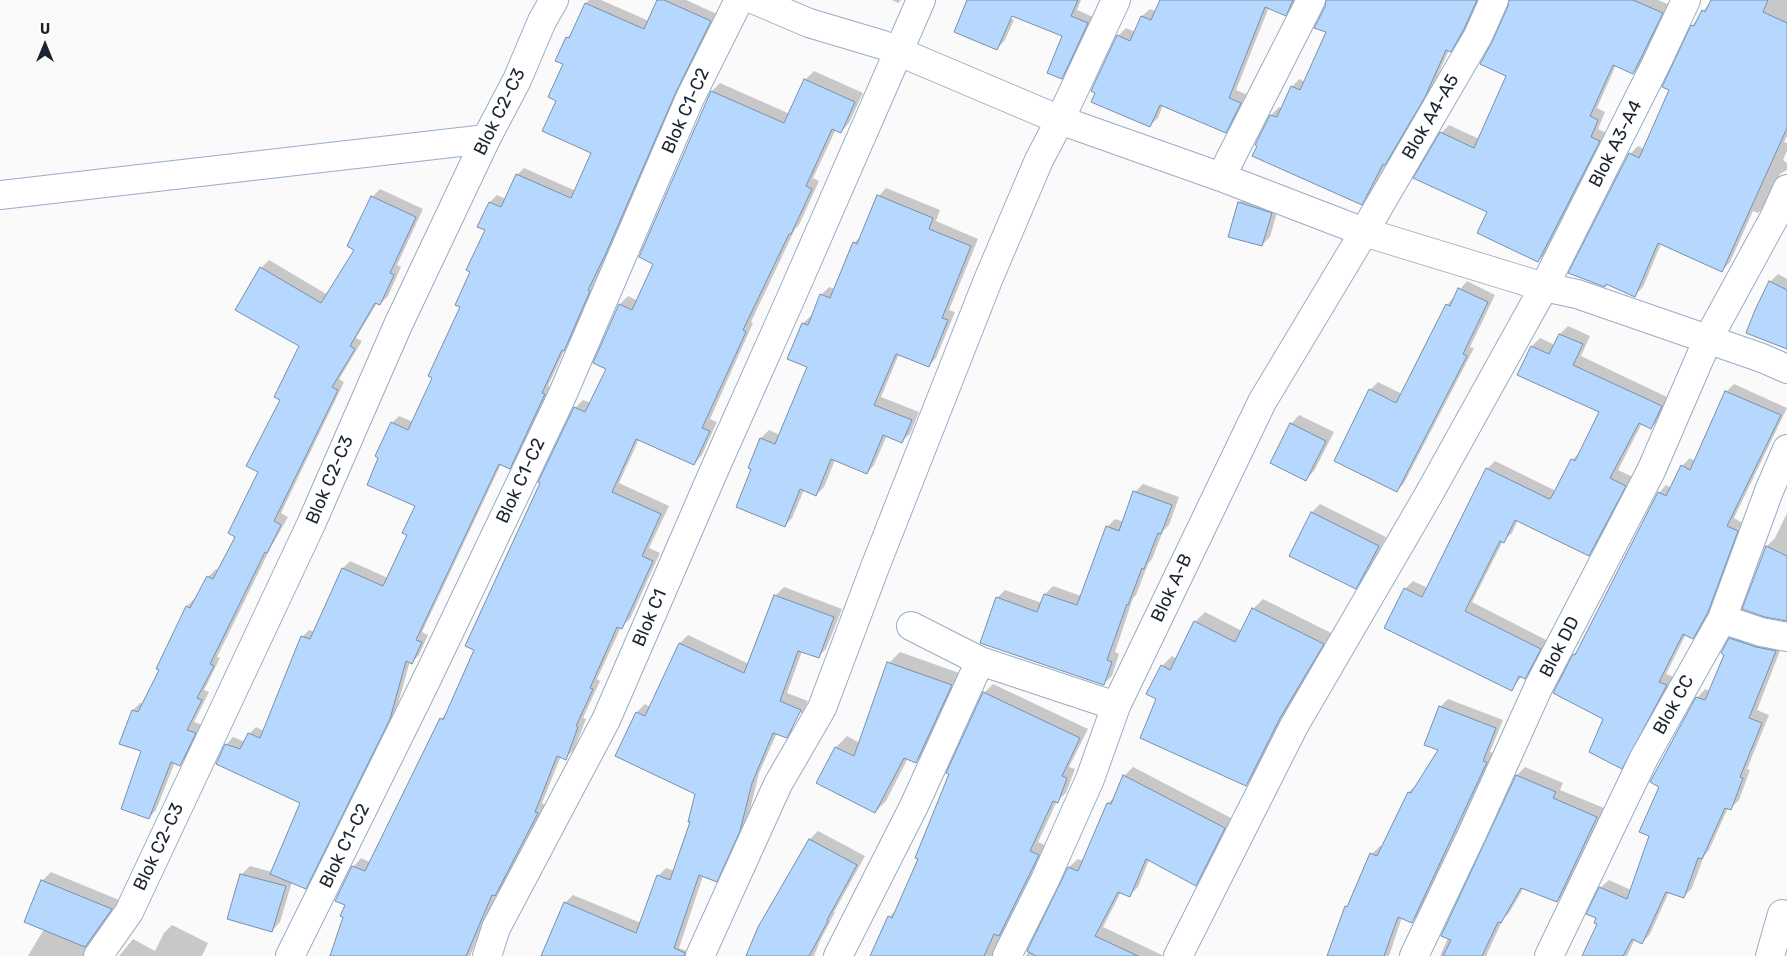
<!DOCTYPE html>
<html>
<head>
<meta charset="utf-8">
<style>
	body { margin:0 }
	#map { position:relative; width:1787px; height:956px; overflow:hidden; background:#fafafa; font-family:Rubik,sans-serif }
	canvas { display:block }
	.north { position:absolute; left:20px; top:20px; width:50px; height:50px; -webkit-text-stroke:4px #fff; paint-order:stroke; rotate:0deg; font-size:14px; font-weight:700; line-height:20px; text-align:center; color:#1c252f }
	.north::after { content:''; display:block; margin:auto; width:18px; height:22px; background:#1c252f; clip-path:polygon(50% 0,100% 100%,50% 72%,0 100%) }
</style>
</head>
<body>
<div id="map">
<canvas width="1787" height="956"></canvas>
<div class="north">U</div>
</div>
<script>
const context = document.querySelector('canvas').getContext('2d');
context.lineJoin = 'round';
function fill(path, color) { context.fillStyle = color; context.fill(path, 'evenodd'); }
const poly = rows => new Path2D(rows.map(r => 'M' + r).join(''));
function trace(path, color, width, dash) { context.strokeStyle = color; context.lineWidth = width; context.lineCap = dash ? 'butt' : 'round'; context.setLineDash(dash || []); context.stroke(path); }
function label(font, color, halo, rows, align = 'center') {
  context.font = font + ' Rubik,sans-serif'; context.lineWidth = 5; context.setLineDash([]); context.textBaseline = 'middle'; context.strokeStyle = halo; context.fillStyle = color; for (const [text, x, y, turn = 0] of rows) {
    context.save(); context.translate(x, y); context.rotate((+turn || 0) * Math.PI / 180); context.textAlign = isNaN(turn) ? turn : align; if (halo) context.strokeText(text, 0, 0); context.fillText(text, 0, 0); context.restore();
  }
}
fill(poly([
	[589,0,601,0,649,21,658,0,686,0,717,14,595,283,596,284,571,342,566,347,548,386,551,387,516,461,509,468,501,464,422,632,428,635,419,655,412,662,410,661,396,711,313,880,306,887,292,882,280,922,272,931,229,918,242,874,250,866,272,872,302,802,226,745,233,737,245,742,249,734,256,727,264,731,302,637,309,630,315,632,343,568,350,561,388,578,409,535,416,506,392,423,399,416,413,422,433,377,461,306,486,229,479,226,490,202,497,195,506,199,517,175,524,168,576,191,593,153,558,100,565,63,567,38,572,33,586,3],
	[892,0,901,0,898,3],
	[1040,0,1081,0,1077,10,1093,17,1068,72,1061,78,1064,36],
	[1160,0,1296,0,1293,6,1285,14,1269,7,1236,90,1248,95,1234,123,1226,131,1163,105,1158,118,1150,125,1118,36,1126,28,1135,32,1142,16,1150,9,1156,11],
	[1328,0,1480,0,1472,20,1458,42,1449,50,1432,88,1393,156,1388,160,1369,195,1362,203,1257,144,1271,115,1279,107,1281,108,1292,87,1299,79,1305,82,1328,32,1326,8],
	[1510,0,1658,0,1670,5,1641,65,1633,73,1616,65,1597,108,1605,112,1598,129,1607,133,1547,252,1539,260,1489,212,1441,133,1449,125,1479,139,1508,75,1493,43],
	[1712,0,1787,0,1787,136,1784,142,1787,143,1787,151,1783,160,1787,163,1787,170,1780,174,1766,205,1758,213,1753,211,1730,262,1722,271,1661,244,1643,287,1635,295,1607,283,1605,286,1630,154,1638,146,1644,149,1671,89,1692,26],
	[973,2,1014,20,1005,40,997,49],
	[814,71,863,93,849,123,841,132,836,129,813,178,819,181,799,225,795,229,751,322,753,323,710,419,717,422,702,455,694,464,639,439,619,483,669,506,649,548,660,553,630,619,621,627,597,679,600,681,583,718,586,719,574,750,565,758,561,756,542,803,546,805,503,886,497,893,470,956,329,956,332,953,344,917,353,867,361,858,370,862,441,719,447,713,476,650,575,408,583,400,591,403,607,368,620,304,628,296,638,301,655,263,640,256,712,91,720,83,790,114,805,80],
	[886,188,940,210,936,221,978,239,949,310,955,312,936,358,929,366,899,354,881,397,919,412,910,434,902,441,887,435,874,465,867,473,835,460,824,487,816,495,804,490,792,518,785,526,753,469,749,467,761,438,769,430,780,435,808,366,803,323,811,316,812,316,821,295,829,287,835,289,854,243,862,235,879,196],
	[380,189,423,209,397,265,401,267,388,296,380,304,377,303,356,338,362,341,339,379,344,382,281,513,288,517,271,547,217,657,220,658,204,690,209,692,194,722,202,725,188,756,180,764,175,762,156,810,149,818,143,751,133,710,140,703,144,704,161,670,187,606,194,599,196,599,208,577,216,569,219,570,237,536,260,472,281,399,301,346,261,268,269,260,328,295,356,249,372,197],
	[1247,194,1279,205,1270,237,1262,245,1239,203],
	[1778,274,1787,279,1787,348,1770,282],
	[1467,281,1495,295,1470,347,1474,348,1404,483,1397,491,1370,390,1378,382,1402,394,1447,305],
	[1568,326,1590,336,1581,356,1669,398,1659,419,1651,428,1642,423,1618,470,1633,477,1597,546,1589,555,1518,520,1512,533,1503,541,1472,602,1548,641,1533,669,1525,677,1522,676,1512,689,1405,589,1413,581,1428,588,1487,469,1495,461,1556,491,1572,460,1581,451,1601,412,1532,346,1540,338,1555,345,1560,334],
	[1734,384,1787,408,1734,518,1744,524,1715,603,1700,630,1693,638,1686,634,1666,674,1674,677,1629,759,1621,767,1605,718,1555,693,1574,654,1579,650,1659,493,1666,485,1671,488,1682,466,1690,458,1695,461,1726,392],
	[1299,415,1334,432,1314,471,1306,479,1291,424],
	[1143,484,1179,497,1169,525,1163,531,1152,559,1148,564,1136,595,1133,598,1115,652,1119,654,1112,676,1103,684,997,598,1005,590,1042,603,1045,594,1053,586,1081,596,1107,527,1115,519,1124,522,1135,492],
	[1320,504,1386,537,1364,579,1355,587,1291,556,1312,512],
	[1787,513,1787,620,1744,608,1767,546,1775,538],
	[784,587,842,609,826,649,818,657,802,651,787,693,808,701,795,728,786,736,777,733,759,773,747,822,724,872,716,880,703,876,679,948,690,952,688,956,542,956,565,903,573,895,641,923,658,876,666,868,675,871,692,822,696,793,637,712,645,704,650,707,680,643,688,635,749,664,776,595],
	[800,712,802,714,793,729,790,729],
	[1263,599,1333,634,1256,775,1246,785,1158,698,1162,666,1172,656,1177,659,1195,622,1205,612,1242,631,1253,609],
	[1739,630,1783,643,1757,710,1769,715,1747,769,1750,770,1739,800,1731,808,1728,808,1709,850,1704,856,1692,888,1684,897,1669,892,1650,934,1642,943,1635,939,1627,956,1583,956,1599,923,1600,888,1609,880,1631,890,1697,698,1705,689,1710,691,1730,639],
	[900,652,962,674,927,750,916,761,908,758,886,801,875,812,818,782,836,747,847,736,860,743,889,663],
	[993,684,1088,729,1069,767,1075,769,1066,793,1057,801,1038,842,1047,846,1003,956,871,956,889,917,898,908,920,858,984,693],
	[1448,699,1503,720,1490,752,1495,754,1420,913,1412,921,1402,917,1389,956,1328,956,1346,907,1350,902,1372,854,1380,846,1383,847,1409,792,1417,784,1439,749,1440,707],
	[1133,767,1233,819,1204,876,1195,885,1149,860,1138,887,1129,896,1121,892,1103,927,1164,956,1026,956,1069,867,1078,859,1084,861,1108,803,1116,796,1124,776],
	[1525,767,1563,783,1560,790,1604,808,1565,893,1557,901,1524,887,1509,913,1503,919,1486,956,1440,956,1448,938,1443,935,1517,775],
	[818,831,865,856,834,912,835,912,820,941,814,956,747,956,759,927,810,839],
	[51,872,119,900,93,938,90,946,93,956,28,956,44,929,42,881],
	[172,925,208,943,202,956,119,956,133,939,155,951,164,933]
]), '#0003');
const building = poly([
	[657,0,664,0,711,21,676,92,606,253,588,290,590,291,564,351,562,350,542,393,545,394,510,469,499,464,416,640,422,642,412,664,406,661,390,719,306,889,270,874,300,803,216,764,225,744,240,749,248,733,260,738,301,636,310,639,342,568,383,586,407,535,402,533,415,506,367,485,378,458,375,456,391,422,408,430,432,378,428,376,460,307,455,305,470,272,466,270,485,230,477,227,489,202,501,207,516,174,571,198,591,153,542,131,556,101,548,97,563,64,555,61,566,37,569,38,585,3,644,29,657,0],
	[967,0,1078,0,1071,16,1088,23,1062,79,1047,73,1062,36,1012,16,997,50,954,32,967,0],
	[1160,0,1293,0,1286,16,1265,7,1229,98,1241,103,1226,133,1160,105,1150,127,1091,102,1095,93,1091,91,1117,35,1130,41,1141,16,1151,20,1160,0],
	[1326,0,1477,0,1464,29,1451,52,1446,50,1425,97,1385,165,1383,164,1362,205,1252,156,1257,146,1255,145,1270,115,1277,117,1291,86,1300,90,1326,32,1314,28,1325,7,1326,0],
	[1509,0,1633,0,1663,13,1633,74,1613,65,1590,116,1598,120,1591,137,1600,141,1538,262,1477,233,1487,212,1413,178,1440,132,1474,148,1506,76,1480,64,1492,42,1508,6,1509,0],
	[1711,0,1768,0,1763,12,1787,23,1787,128,1722,272,1658,243,1635,297,1606,284,1605,287,1568,273,1629,153,1639,158,1669,90,1662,87,1691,25,1694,26,1702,10,1705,12,1711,0],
	[804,79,855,102,841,133,832,129,806,186,812,189,791,234,789,234,743,330,746,332,702,428,710,431,694,465,636,439,612,492,661,514,642,556,653,561,622,629,617,627,590,688,593,689,576,726,578,727,566,760,557,756,535,812,538,813,495,896,492,895,466,956,330,956,343,917,340,916,345,905,335,901,352,866,365,871,440,718,443,720,474,650,465,646,540,483,538,482,574,407,585,412,606,369,593,363,619,304,632,310,653,264,639,257,711,91,784,123,804,79],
	[877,195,933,218,929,229,971,246,942,318,948,320,929,367,896,354,874,405,912,420,902,443,883,435,867,474,831,459,816,496,800,489,785,527,736,507,751,469,748,468,760,438,775,444,807,367,787,359,802,323,808,325,820,294,830,298,853,242,857,244,877,195],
	[371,196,416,217,390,273,394,275,380,305,375,303,350,346,355,349,332,387,338,390,274,521,281,525,267,553,265,552,210,664,214,666,197,698,202,700,187,730,196,733,180,766,171,762,149,819,121,809,141,751,119,744,132,710,138,712,159,670,156,669,186,606,190,608,207,576,213,579,235,537,228,533,258,472,246,466,280,400,274,397,299,346,235,310,260,267,321,303,354,250,347,246,371,196],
	[1238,202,1272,213,1262,246,1228,237,1238,202],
	[1769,281,1787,290,1787,349,1746,333,1755,310,1769,281],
	[1458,288,1488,302,1463,354,1467,356,1397,492,1334,461,1369,389,1396,403,1446,304,1450,306,1458,288],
	[1559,334,1583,344,1573,365,1662,406,1651,429,1639,423,1610,478,1626,486,1589,556,1515,520,1504,543,1500,541,1465,611,1541,649,1525,679,1519,676,1512,691,1384,628,1404,588,1422,597,1486,468,1549,499,1550,498,1551,498,1571,459,1575,461,1599,412,1517,375,1531,346,1549,354,1559,334],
	[1725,391,1781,415,1727,526,1738,531,1708,612,1693,639,1683,634,1659,682,1667,685,1622,769,1589,752,1603,719,1553,693,1573,654,1575,655,1658,492,1666,496,1681,465,1690,470,1725,391],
	[1290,423,1326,441,1306,481,1270,463,1290,423],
	[1133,491,1172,505,1161,534,1158,533,1144,569,1142,568,1128,605,1127,604,1107,660,1112,662,1104,685,980,643,996,597,1037,612,1044,594,1077,605,1106,526,1119,531,1133,491],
	[1311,512,1379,546,1356,589,1289,556,1311,512],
	[1766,546,1787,556,1787,621,1765,617,1742,609,1766,546],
	[774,595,834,617,819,658,798,651,780,701,801,710,787,738,773,733,752,783,740,831,717,882,699,875,674,948,685,953,685,956,541,956,564,902,636,933,657,875,670,880,690,822,688,822,695,794,615,756,636,712,645,716,679,643,744,673,774,595],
	[1252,608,1324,644,1280,718,1246,786,1140,738,1156,699,1146,694,1161,665,1170,670,1194,621,1235,642,1252,608],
	[1729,638,1756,647,1776,651,1749,718,1762,723,1740,777,1743,778,1731,810,1725,808,1702,859,1698,858,1684,898,1666,892,1642,944,1632,939,1623,956,1582,956,1597,924,1594,923,1596,918,1586,914,1599,887,1627,899,1649,836,1639,832,1659,787,1650,782,1696,697,1705,700,1724,655,1721,653,1729,638],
	[887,662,952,685,916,763,904,758,875,813,816,783,835,747,854,756,887,662],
	[983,692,1080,738,1062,776,1067,778,1058,803,1053,801,1030,851,1039,855,999,936,994,934,984,956,870,956,888,916,892,918,918,859,915,858,949,774,946,773,983,692],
	[1439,706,1496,728,1483,761,1487,762,1412,923,1398,917,1384,956,1327,956,1345,906,1347,907,1370,853,1377,856,1408,792,1411,793,1438,750,1424,745,1439,706],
	[1123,775,1225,828,1196,886,1146,859,1130,897,1118,892,1095,936,1138,956,1036,956,1027,951,1068,867,1078,871,1107,803,1111,804,1123,775],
	[1516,775,1556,792,1553,798,1597,817,1557,902,1521,888,1501,923,1498,922,1482,956,1443,956,1451,940,1441,936,1516,775],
	[809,839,857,865,827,920,828,921,809,956,746,956,758,927,809,839],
	[240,874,286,886,272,932,227,919,240,874],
	[41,880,112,909,85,947,24,922,41,880]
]);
fill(building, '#b6d8ff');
trace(building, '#798fa9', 1);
const street = poly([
	[755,0,809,23,883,45,1060,120,1221,177,1364,232,1544,287,1577,294,1762,358,1787,369],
	[1221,177,1311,0],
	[0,195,486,139],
	[1722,619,1761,632,1787,637],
	[911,626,980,661],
	[98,956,129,912,312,522,398,325,486,139,517,80,542,21,554,0],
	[290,956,423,687,561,398,690,98,739,0],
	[487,956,496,928,606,720,716,466,790,300,921,0],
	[700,956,778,784,822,708,875,567,988,280,1039,160,1060,120,1116,0],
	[838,956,914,806,980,661,1116,706],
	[1007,956,1045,880,1090,779,1116,706,1262,402,1364,232,1478,36,1494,0],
	[1178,956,1294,726,1429,494,1544,287,1656,64,1686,0],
	[1414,956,1473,832,1539,686,1651,471,1708,339,1774,218,1787,189],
	[1549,956,1644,758,1722,619,1769,491,1787,449],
	[1770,956,1782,914]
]);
trace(street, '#97adc8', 30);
trace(street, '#fff', 28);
label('18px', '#1c252f', '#fff', [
	["Blok C1-C2",686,111,-66],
	["Blok C2-C3",500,112,-64],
	["Blok A4-A5",1431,117,-60],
	["Blok A3-A4",1616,144,-63],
	["Blok C2-C3",330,480,-67],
	["Blok C1-C2",521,481,-65],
	["Blok A-B",1172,588,-65],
	["Blok C1",650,618,-67],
	["Blok DD",1560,647,-63],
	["Blok CC",1674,705,-61],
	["Blok C1-C2",345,846,-64],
	["Blok C2-C3",159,847,-65]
]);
</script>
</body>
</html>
